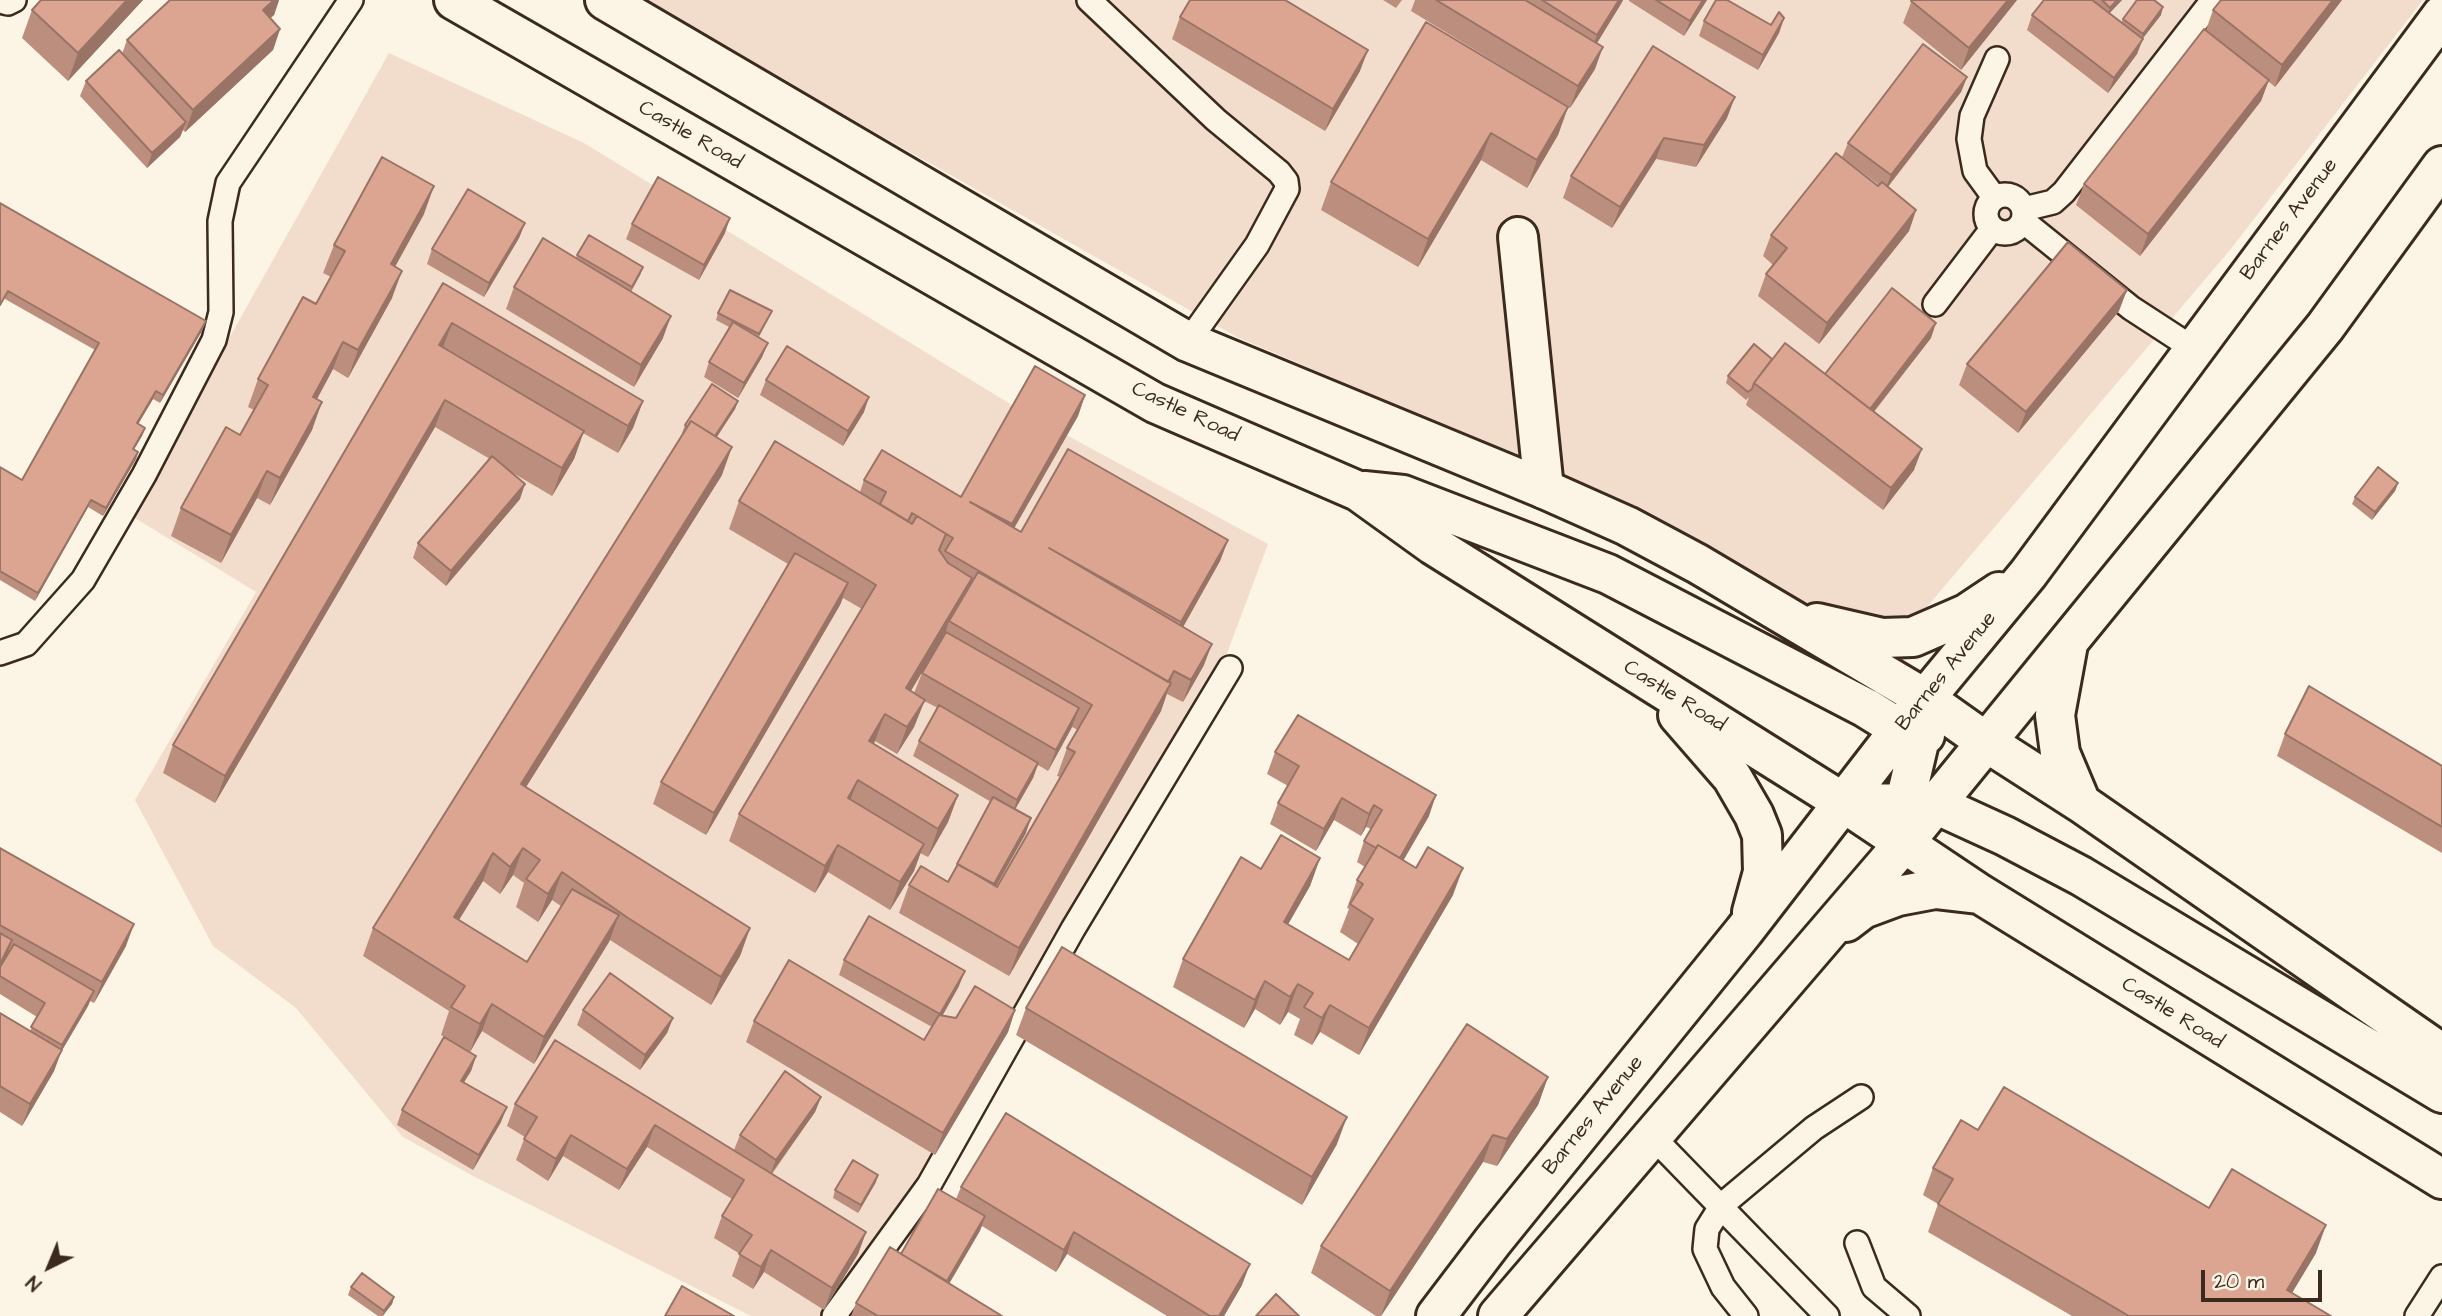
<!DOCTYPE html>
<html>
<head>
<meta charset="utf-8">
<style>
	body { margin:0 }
	#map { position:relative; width:2442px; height:1316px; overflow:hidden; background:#fcf5e5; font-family:"Architects Daughter",sans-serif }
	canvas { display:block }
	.north { position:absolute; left:14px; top:1232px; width:70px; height:70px; -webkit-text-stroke:5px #fcf5e5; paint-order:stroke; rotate:223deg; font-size:19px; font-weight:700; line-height:28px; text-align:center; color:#3b2a1e }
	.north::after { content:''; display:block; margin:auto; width:24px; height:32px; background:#3b2a1e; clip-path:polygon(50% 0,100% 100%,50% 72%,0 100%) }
	.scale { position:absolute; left:2201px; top:1270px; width:121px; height:32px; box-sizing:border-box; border:4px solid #3b2a1e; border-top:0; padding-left:9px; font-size:21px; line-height:24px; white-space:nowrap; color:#3b2a1e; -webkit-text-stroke:5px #fcf5e5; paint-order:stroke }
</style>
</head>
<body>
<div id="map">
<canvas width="2442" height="1316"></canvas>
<div class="north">N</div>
<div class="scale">20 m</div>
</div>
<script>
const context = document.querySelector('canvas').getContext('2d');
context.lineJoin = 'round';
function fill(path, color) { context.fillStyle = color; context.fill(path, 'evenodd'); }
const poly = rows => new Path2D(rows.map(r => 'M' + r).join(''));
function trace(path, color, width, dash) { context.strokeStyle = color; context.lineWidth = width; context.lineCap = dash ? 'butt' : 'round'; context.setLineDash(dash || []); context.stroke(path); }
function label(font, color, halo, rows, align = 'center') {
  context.font = font + ' "Architects Daughter",sans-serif'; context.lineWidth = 6; context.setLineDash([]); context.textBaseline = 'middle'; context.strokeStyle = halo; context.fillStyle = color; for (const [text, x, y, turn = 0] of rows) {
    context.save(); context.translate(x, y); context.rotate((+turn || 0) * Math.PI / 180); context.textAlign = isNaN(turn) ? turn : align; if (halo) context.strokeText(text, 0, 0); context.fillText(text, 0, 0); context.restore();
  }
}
fill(poly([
	[641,0,2423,0,2230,250,1892,648,1568,478,1237,337],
	[389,53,584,143,1020,410,1268,544,1220,672,839,1316,751,1316,473,1176,403,1137,296,1008,213,946,135,800,256,592,130,515]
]), '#f2ddcc');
const service = poly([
	[1089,0,1216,120,1279,172,1286,181,1287,189,1257,245,1188,342],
	[0,1,8,3,14,0],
	'1986 214a19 19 0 1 1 38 0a19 19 0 1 1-38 0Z',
	[1994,197,1975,171,1969,139,1972,116,1997,59],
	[2024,209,2053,202,2064,192,2213,0],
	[2023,221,2131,308,2194,349],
	[1935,304,1992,229],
	[0,653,26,644,83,580,144,475,214,340,221,312,220,221,228,183,351,0],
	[1652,1136,1827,1316],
	[1857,1243,1874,1287,1908,1316],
	[834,1316,929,1185,1073,929,1230,668],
	[1746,1316,1723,1287,1705,1249,1707,1229,1722,1205,1814,1128,1861,1097],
	[2417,1316,2442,1277]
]);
const minor = poly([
	[1518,237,1544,489]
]);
const secondary = poly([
	[454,0,1155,403,1358,491,1433,545,1844,803,1980,894,2442,1179],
	[605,0,1188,342,1544,489,1627,526,1698,564,1924,698,1986,742,2081,803,2431,1046,2442,1056],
	[1364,491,1403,495,1608,574,1866,708,1900,729,1925,735],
	[1817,623,1882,638,1913,637,1966,614,1999,592],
	[2068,644,2055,715,2060,753,2081,803],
	[1678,715,1732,777,1754,815,1762,835,1763,872,1752,912],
	[1844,803,1935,804,2005,836,2081,876,2442,1093],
	[1904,827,1905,802,1921,734,1924,707],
	[1846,922,1863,909,1898,896,1935,889,1978,894],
	[1436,1316,1493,1241,1744,931,1900,729,2028,574,2442,15],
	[1498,1316,1904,843,2325,327,2442,166]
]);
trace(service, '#3b2a1e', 28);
trace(minor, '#3b2a1e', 44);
trace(secondary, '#3b2a1e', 44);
trace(service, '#fcf5e5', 23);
trace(minor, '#fcf5e5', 38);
trace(secondary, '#fcf5e5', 38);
fill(poly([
	[41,0,143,0,68,81,22,38,32,10],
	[170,0,279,0,274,15,270,18,280,29,273,50,185,132,183,130,180,137,147,168,80,96,86,81,122,54,127,40],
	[1383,0,1402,0,1396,8],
	[1415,0,1623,0,1597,43,1595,69,1570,108,1411,11],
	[1629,0,1707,0,1684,36,1629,1],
	[1912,0,2017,0,1961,70,1903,23],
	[2044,0,2122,0,2109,13,2121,23,2123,19,2161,15,2142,39,2137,54,2108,93,2027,30,2032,15],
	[2342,0,2275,87,2268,81,2261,101,2140,256,2076,205,2084,184,2206,30,2213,10],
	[1180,17,1360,71,1325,131,1172,39],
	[1784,18,1779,33,1758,70,1699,36,1704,21,1771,25],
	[1653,46,1727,118,1696,167,1656,159,1612,228,1563,198,1571,176],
	[1967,77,1961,92,1888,187,1916,210,1909,231,1819,344,1758,296,1766,274,1773,265,1763,256,1771,235,1879,185,1842,157,1848,143],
	[1568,107,1558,135,1527,188,1481,160,1418,267,1321,210,1331,182],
	[0,203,203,329,160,403,153,399,138,424,145,428,142,436,134,449,138,452,136,459,103,516,88,507,35,601,0,580,0,467,22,480,95,350,5,299],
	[424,214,395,267,392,298,348,378,333,369,317,399,312,430,270,505,257,498,221,563,171,536,181,508,240,435,254,410,248,407,258,379,316,304,331,277,323,273,334,245],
	[525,223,519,238,484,297,427,264,432,249],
	[632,224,725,233,699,280,626,239],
	[577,255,643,267,640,275,631,292,663,338,634,387,506,309,514,287,576,258],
	[443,283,643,401,633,428,618,453,583,433,574,459,552,496,508,470,520,499,446,586,413,558,418,543,490,459,435,427,215,803,163,773,173,745],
	[772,311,759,337,768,343,762,357,738,398,704,377,709,362,729,327,716,320,718,313],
	[2119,311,2018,433,1959,385,1967,364],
	[1931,338,1874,412,1914,470,1883,510,1746,405,1749,397,1746,400,1726,383,1728,376,1825,374],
	[766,380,864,412,843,446,760,395],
	[1085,395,1078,416,1014,528,1021,532,1228,540,1220,561,1183,627,1204,665,1183,702,1167,694,1161,711,1009,976,899,913,909,885,948,882,991,802,913,756,919,741,938,708,924,701,914,727,897,754,875,741,874,744,958,795,948,822,928,857,920,853,914,871,890,910,828,872,815,893,729,841,739,814,862,609,843,598,840,605,706,835,653,804,661,782,788,564,729,529,739,501,860,492,864,480,961,497],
	[937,646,922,673,914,693,910,691],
	[1072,727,1078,730,1067,748,1057,776,1060,777,997,887,996,886,1026,833,1015,809,1033,778,1038,765,1048,771],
	[738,401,735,409,717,437,722,475,526,787,750,928,740,956,711,1005,610,940,534,1064,482,1031,470,1052,441,1035,449,1011,363,956,373,928,683,434,682,433,685,425],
	[513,875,524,883,516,907,538,922,552,900,561,906,527,962,459,920,483,881,500,894],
	[2398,483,2395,491,2372,520,2352,504,2355,497],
	[2285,734,2442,766,2442,853,2277,756],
	[1275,752,1429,816,1403,860,1453,895,1359,1055,1320,1032,1312,1045,1294,1035,1300,1019,1288,1012,1280,1025,1255,1009,1244,1028,1173,987,1183,959,1261,869,1320,858,1310,886,1288,924,1349,960,1358,944,1340,932,1349,909,1347,908,1357,880,1365,867,1357,862,1364,841,1371,829,1366,827,1361,836,1334,820,1316,851,1270,824,1278,803,1288,786,1267,774],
	[0,848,126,946,94,1003,90,1001,88,1006,61,1052,54,1071,22,1126,0,1112,0,1013,30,1031,37,1017,0,994],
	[844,960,959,986,942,1016,956,1018,1015,1010,1008,1032,935,1155,746,1042,754,1021,924,1040,932,1027,839,975],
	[1026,1008,1337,1144,1302,1205,1016,1035],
	[583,1010,673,1018,667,1033,640,1070,577,1025],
	[555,1040,744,1157,734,1150,740,1135,821,1097,815,1112,772,1174,866,1232,858,1254,824,1310,764,1272,753,1289,732,1276,740,1254,714,1238,722,1216,732,1199,647,1147,619,1190,563,1156,548,1181,516,1160,525,1137,507,1126,515,1104],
	[476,1056,471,1071,464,1082,501,1122,473,1170,397,1125,402,1110],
	[1548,1077,1538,1105,1497,1166,1483,1162,1381,1316,1376,1316,1311,1273,1321,1246],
	[1978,1130,2209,1208,2316,1253,2292,1293,2331,1316,2072,1316,1928,1232,1938,1204,1923,1195,1933,1168],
	[876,1182,858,1213,833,1198,835,1190],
	[961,1187,1242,1285,1224,1316,1167,1316,1067,1254,1056,1272,982,1226,949,1283,1002,1316,851,1316,856,1303,901,1254,956,1199],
	[351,1287,394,1297,392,1304,383,1316,378,1316,348,1295]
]), '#bc8e7d');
fill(poly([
	[127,0,143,0,68,81,78,53],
	[274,0,279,0,274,15,255,32,263,10],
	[1619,0,1623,0,1621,4,1589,56,1597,35],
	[1703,0,1707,0,1684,36,1690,21],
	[2008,0,2017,0,1961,70,1969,48],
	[2117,0,2122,0,2107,16,2110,8],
	[2333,0,2342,0,2275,87,2282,65],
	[2163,7,2161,15,2140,42,2143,34],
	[1784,18,1779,33,1758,70,1763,55],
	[280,29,273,50,185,132,193,110],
	[2143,39,2137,54,2108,93,2114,78],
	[1603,47,1595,69,1570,108,1578,86],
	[1368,50,1360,71,1325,131,1333,109],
	[1967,77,1961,92,1885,190,1891,175],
	[2269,80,2261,101,2140,256,2148,234],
	[1735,97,1727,118,1696,167,1704,145],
	[1568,107,1558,135,1527,188,1537,160],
	[186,122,180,137,147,168,152,153],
	[1491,133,1481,160,1418,267,1428,239],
	[1664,138,1656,159,1612,228,1620,207],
	[434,186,424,214,381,292,391,264],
	[1916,210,1909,231,1819,344,1827,323],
	[730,218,725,233,699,280,704,265],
	[525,223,519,238,484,297,489,283],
	[643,267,640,275,629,294,632,287],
	[402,271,392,298,348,378,358,350],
	[2127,290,2119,311,2018,433,2026,412],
	[671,316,663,338,634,387,641,365],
	[206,321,203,329,160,403,163,395],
	[452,323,442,350,439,345],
	[1936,323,1931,338,1860,429,1866,414],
	[343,342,333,369,303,425,313,397],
	[768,343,762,357,738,398,744,383],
	[156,391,153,399,134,431,137,423],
	[1085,395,1078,416,1004,546,1012,524],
	[869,397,864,412,843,446,848,431],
	[445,400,435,427,215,803,225,776],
	[643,401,633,428,618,453,628,426],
	[738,401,735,409,708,450,711,442],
	[322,402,312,430,270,505,280,478],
	[145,428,142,436,130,456,133,449],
	[584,431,574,459,552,496,562,468],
	[732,447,722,475,511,811,521,784],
	[1922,449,1914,470,1883,510,1891,488],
	[138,452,136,459,103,516,106,508],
	[267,471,257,498,221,563,231,535],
	[2398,483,2395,491,2372,520,2375,512],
	[525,484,520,499,446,586,451,571],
	[91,500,88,507,35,601,38,593],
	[1228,540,1220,561,1174,643,1181,622],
	[972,578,962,605,949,621,945,634,896,716,906,688],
	[848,583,840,605,706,835,714,813],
	[1212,644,1204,665,1183,702,1191,680],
	[1174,671,1161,711,1009,976,1019,948],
	[925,700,914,727,897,754,907,727],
	[1079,708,1071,729,1048,771,1056,750],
	[885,714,875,741,859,768,869,741],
	[1038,763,1033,778,1012,815,1017,800],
	[858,780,847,808,848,798],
	[958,795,948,822,928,857,938,829],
	[1436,795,1429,816,1391,882,1399,861],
	[1342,798,1334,820,1316,851,1324,829],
	[1374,805,1366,827,1361,836,1369,814],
	[1031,818,1026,833,989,899,994,884],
	[924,844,914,871,890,910,900,882],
	[838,845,828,872,815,893,825,866],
	[523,848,513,875,500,894,510,867],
	[493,853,483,881,444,944,454,917],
	[1320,858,1310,886,1274,949,1284,922],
	[1463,868,1453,895,1359,1055,1369,1028],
	[562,872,552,900,538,922,548,894],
	[619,915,609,942,534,1064,544,1037],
	[134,924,126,946,94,1003,102,982],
	[750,928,740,956,711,1005,721,977],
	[12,940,7,955,0,968,0,964],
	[965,971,959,986,935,1029,940,1014],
	[1265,981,1255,1009,1244,1028,1255,1000],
	[1298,984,1288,1012,1280,1025,1290,997],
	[94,991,88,1006,61,1052,54,1071,22,1126,30,1104,57,1058,62,1045],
	[492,1004,482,1031,470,1052,480,1024],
	[1330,1005,1320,1032,1312,1045,1322,1018],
	[1015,1010,1008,1032,935,1155,943,1133],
	[673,1018,667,1033,640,1070,645,1055],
	[476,1056,471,1071,456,1095,461,1081],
	[1548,1077,1538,1105,1497,1166,1507,1139],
	[821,1097,815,1112,770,1175,776,1160],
	[507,1107,501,1122,473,1170,479,1155],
	[1347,1117,1337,1144,1302,1205,1312,1177],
	[655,1125,647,1147,619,1190,627,1169],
	[571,1135,563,1156,548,1181,556,1159],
	[1493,1135,1483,1162,1381,1316,1390,1291],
	[878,1175,876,1182,858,1213,861,1205],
	[985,1216,980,1231,942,1296,947,1281],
	[2326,1225,2316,1253,2278,1316,2287,1290],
	[866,1232,858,1254,824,1310,832,1288],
	[1074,1232,1067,1254,1056,1272,1064,1250],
	[771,1250,764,1272,753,1289,761,1267],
	[1250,1264,1242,1285,1224,1316,1219,1316],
	[394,1297,392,1304,382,1316,384,1311]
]), '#997466');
const building = poly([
	[41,0,127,0,78,53,32,10,41,0],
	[170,0,274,0,263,10,280,29,193,110,127,40,170,0],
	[1190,0,1285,0,1368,50,1333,109,1180,17,1190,0],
	[1436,0,1525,0,1603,47,1578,86,1436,0],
	[1542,0,1619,0,1597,35,1542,0],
	[1656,0,1703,0,1690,21,1656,0],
	[1716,0,1727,0,1771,25,1779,12,1784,18,1763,55,1704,21,1716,0],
	[1912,0,2008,0,1969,48,1911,1,1912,0],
	[2044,0,2092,0,2143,39,2114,78,2032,15,2044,0],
	[2102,0,2117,0,2110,8,2102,0],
	[2137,0,2154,0,2163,7,2143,34,2123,19,2137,0],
	[2221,0,2333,0,2282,65,2213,10,2221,0],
	[1426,22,1568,107,1537,160,1491,133,1428,239,1331,182,1426,22],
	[2204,29,2269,80,2148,234,2084,184,2204,29],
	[1923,44,1967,77,1891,175,1848,143,1923,44],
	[1653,46,1735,97,1704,145,1664,138,1620,207,1571,176,1653,46],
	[119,50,186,122,152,153,86,81,119,50],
	[1836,153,1878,186,1882,182,1916,210,1827,323,1766,274,1787,248,1771,235,1836,153],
	[382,157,434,186,391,264,402,271,358,350,343,342,313,397,322,402,280,478,267,471,231,535,181,508,226,427,240,435,268,385,258,379,303,297,316,304,345,251,334,245,382,157],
	[658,177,730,218,704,265,632,224,658,177],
	[468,189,525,223,489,283,432,249,468,189],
	[0,203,206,321,163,395,156,391,137,423,145,428,133,449,138,452,106,508,91,500,38,593,0,571,0,467,22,480,99,343,8,291,0,305,0,203],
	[589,235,643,267,632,287,577,255,589,235],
	[543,238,671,316,641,365,514,287,543,238],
	[2068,242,2127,290,2026,412,1967,364,2068,242],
	[443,283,643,401,628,426,452,323,439,345,584,431,562,468,445,400,225,776,173,745,443,283],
	[1892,288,1936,323,1870,409,1825,374,1892,288],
	[730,290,772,311,759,334,718,313,730,290],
	[733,322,768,343,744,383,709,362,733,322],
	[1785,343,1922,449,1891,488,1754,383,1785,343],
	[1754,344,1772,359,1754,383,1752,389,1748,392,1728,376,1754,344],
	[787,346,869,397,848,431,766,380,787,346],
	[1035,366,1085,395,1012,524,970,502,1021,532,1068,449,1228,540,1181,622,1049,548,1212,644,1191,680,1174,671,1168,682,945,551,953,538,912,513,908,521,880,504,886,492,864,480,882,450,961,497,1035,366],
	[712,384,738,401,715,436,691,421,687,427,685,425,712,384],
	[691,421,732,447,521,784,750,928,721,977,628,918,562,872,548,894,526,879,540,860,523,848,510,867,493,853,454,917,527,962,572,889,619,915,544,1037,492,1004,480,1024,451,1007,465,986,373,928,691,421],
	[775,441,912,524,917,516,946,534,939,550,948,563,972,578,906,688,925,700,907,727,885,714,869,741,958,795,938,829,858,780,848,798,924,844,900,882,838,845,825,866,739,814,876,585,739,501,775,441],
	[492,456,525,484,451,571,418,543,492,456],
	[2378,467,2398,483,2375,512,2355,497,2378,467],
	[795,553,848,583,714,813,661,782,795,553],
	[978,572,1171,683,1019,948,909,885,921,866,948,882,958,864,997,887,1075,752,1067,748,1092,705,949,621,978,572],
	[946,632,1079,708,1056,750,922,673,946,632],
	[2309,686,2442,766,2442,827,2285,734,2309,686],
	[939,705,1038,763,1017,800,919,741,939,705],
	[1298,715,1436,795,1400,858,1378,845,1376,848,1364,841,1382,810,1374,805,1369,814,1342,798,1324,829,1278,803,1299,766,1275,752,1298,715],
	[993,797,1031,818,994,884,957,864,993,797],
	[1281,835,1320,858,1284,922,1349,960,1373,919,1350,904,1363,884,1357,880,1378,845,1416,868,1428,847,1463,868,1369,1028,1330,1005,1322,1018,1304,1007,1313,993,1298,984,1290,997,1265,981,1255,1000,1183,959,1241,857,1261,869,1281,835],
	[0,848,134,924,102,982,0,925,0,848],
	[869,916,965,971,940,1014,844,960,869,916],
	[0,933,12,940,0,964,0,933],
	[14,944,94,991,62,1045,31,1027,45,1003,0,976,0,967,14,944],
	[1062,947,1347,1117,1312,1177,1026,1008,1062,947],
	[789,960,924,1040,939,1015,956,1018,975,986,1015,1010,943,1133,754,1021,789,960],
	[610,973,673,1018,645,1055,583,1010,610,973],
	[0,1013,62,1050,30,1104,0,1086,0,1013],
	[1467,1024,1548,1077,1507,1139,1493,1135,1390,1291,1321,1246,1467,1024],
	[444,1037,476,1056,461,1081,507,1107,479,1155,402,1110,444,1037],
	[555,1040,866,1232,832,1288,771,1250,761,1267,739,1254,752,1235,722,1216,744,1180,655,1125,627,1169,571,1135,556,1159,524,1139,537,1117,515,1104,555,1040],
	[785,1071,821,1097,776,1160,740,1135,785,1071],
	[2004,1087,2209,1208,2232,1169,2326,1225,2287,1290,2331,1316,2129,1316,1938,1204,1953,1179,1933,1168,1961,1120,1978,1130,2004,1087],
	[1006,1113,1250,1264,1219,1316,1210,1316,1074,1232,1064,1250,961,1187,1006,1113],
	[853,1160,878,1175,861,1205,835,1190,853,1160],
	[938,1189,985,1216,947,1281,901,1254,938,1189],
	[890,1247,1002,1316,878,1316,856,1303,890,1247],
	[362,1273,394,1297,384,1311,351,1287,362,1273],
	[682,1286,734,1316,665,1316,682,1286],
	[1276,1294,1299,1316,1256,1316,1276,1294]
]);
fill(building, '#dba591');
trace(building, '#997466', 2);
label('21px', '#3b2a1e', '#fcf5e5', [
	["Castle Road",690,136,30],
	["Barnes Avenue",2290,220,-53],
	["Castle Road",1185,413,25],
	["Barnes Avenue",1947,672,-51],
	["Castle Road",1674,697,32],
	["Castle Road",2172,1014,32],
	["Barnes Avenue",1594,1116,-51]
]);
</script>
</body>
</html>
